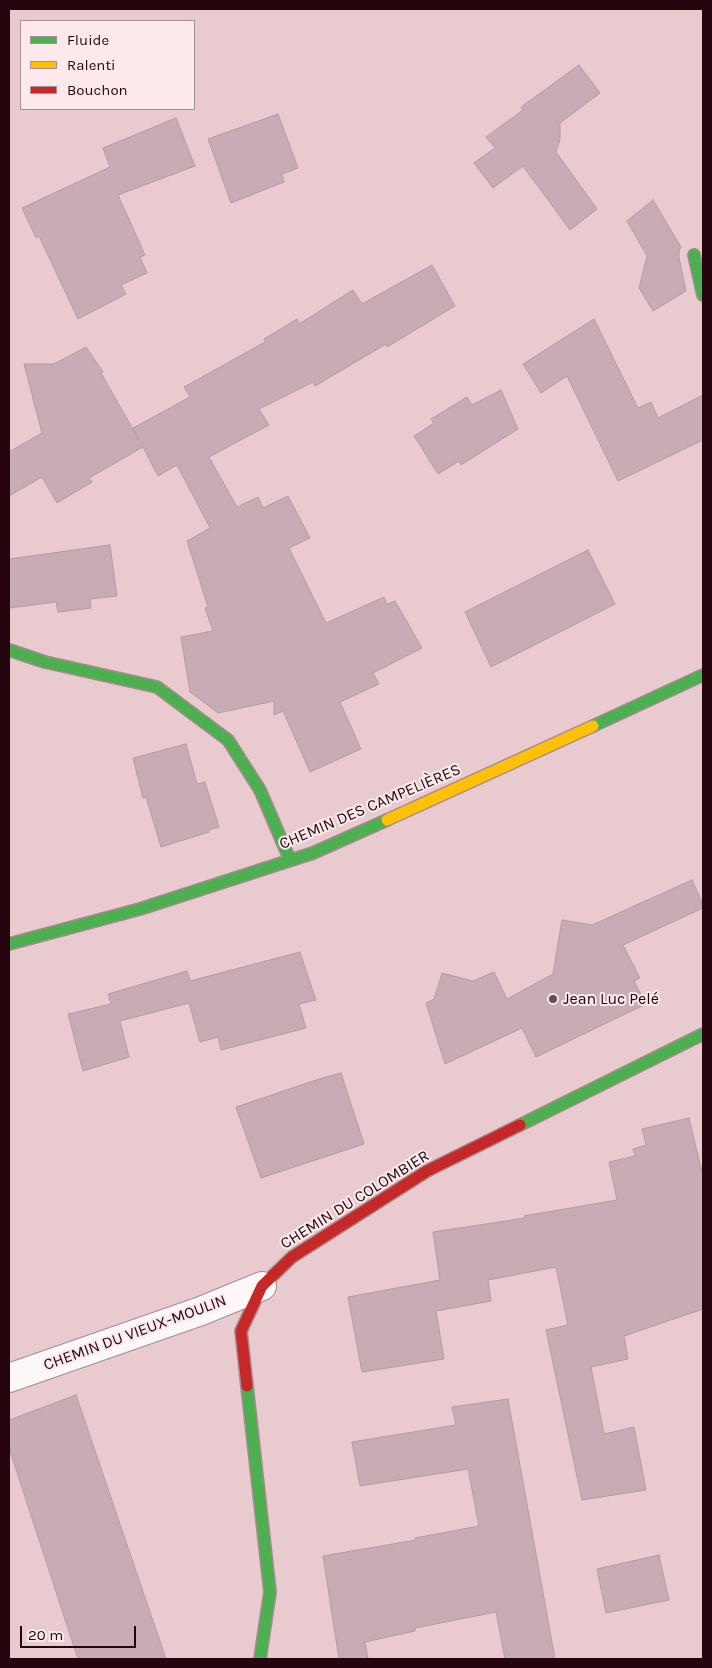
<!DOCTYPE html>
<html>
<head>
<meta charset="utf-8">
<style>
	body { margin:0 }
	#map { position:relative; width:712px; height:1668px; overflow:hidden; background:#e8cacf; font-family:Karla,sans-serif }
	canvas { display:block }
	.frame { position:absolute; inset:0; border:10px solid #25060e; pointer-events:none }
	.legend { position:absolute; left:20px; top:20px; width:175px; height:90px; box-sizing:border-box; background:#fde9ec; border:1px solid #a78e93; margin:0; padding:6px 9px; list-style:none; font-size:15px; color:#25060e }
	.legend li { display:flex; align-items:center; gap:10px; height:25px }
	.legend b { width:25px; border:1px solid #a78e93 }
	.scale { position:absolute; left:20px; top:1626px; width:116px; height:22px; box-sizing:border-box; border:2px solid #25060e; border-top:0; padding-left:6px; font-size:15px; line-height:18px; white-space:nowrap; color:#25060e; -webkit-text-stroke:4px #fde9ec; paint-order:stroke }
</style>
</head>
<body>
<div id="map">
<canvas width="712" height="1668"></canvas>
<div class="frame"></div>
<ul class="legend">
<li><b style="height:6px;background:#4caf50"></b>Fluide</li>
<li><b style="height:6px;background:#ffc107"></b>Ralenti</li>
<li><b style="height:6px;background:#c62828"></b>Bouchon</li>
</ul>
<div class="scale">20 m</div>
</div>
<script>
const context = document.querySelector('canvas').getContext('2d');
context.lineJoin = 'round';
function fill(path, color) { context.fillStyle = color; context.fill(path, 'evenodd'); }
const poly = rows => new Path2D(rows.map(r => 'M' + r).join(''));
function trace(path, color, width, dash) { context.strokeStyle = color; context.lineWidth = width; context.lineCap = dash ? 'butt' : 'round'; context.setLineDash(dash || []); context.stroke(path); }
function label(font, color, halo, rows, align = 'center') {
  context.font = font + ' Karla,sans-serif'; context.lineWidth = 4; context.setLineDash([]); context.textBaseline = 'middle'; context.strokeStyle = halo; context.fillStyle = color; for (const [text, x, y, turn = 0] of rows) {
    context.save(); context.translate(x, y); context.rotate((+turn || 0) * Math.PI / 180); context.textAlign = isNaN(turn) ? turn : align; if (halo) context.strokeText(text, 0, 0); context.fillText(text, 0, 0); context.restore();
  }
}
const building = poly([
	[579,65,600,93,560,123,560,139,556,152,597,209,570,230,523,166,493,188,474,163,495,148,486,137,523,110,521,107,579,65],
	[278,114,298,168,282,174,284,182,231,203,208,139,278,114],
	[176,118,195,166,118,195,145,255,140,257,147,273,121,285,126,294,78,319,39,236,36,238,22,208,110,167,103,148,176,118],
	[653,200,681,247,679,251,679,258,686,291,653,311,639,288,647,256,627,221,653,200],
	[432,265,455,306,387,347,386,344,315,386,313,382,259,409,269,425,209,457,237,507,258,497,263,508,288,496,310,538,289,548,326,623,384,597,387,604,395,601,422,648,373,673,379,684,340,702,361,749,310,772,283,711,274,715,274,701,218,713,190,692,181,637,213,631,205,608,208,607,187,541,210,528,177,465,158,476,143,447,89,478,92,482,57,503,42,477,9,496,9,452,42,433,24,364,54,364,86,347,103,372,101,373,139,440,133,428,190,397,184,387,265,342,264,339,297,319,299,324,353,290,362,304,432,265],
	[594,319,638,408,651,402,658,418,703,395,703,440,618,481,567,376,541,393,523,364,594,319],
	[501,390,518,429,461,465,459,461,438,474,414,436,434,423,431,419,467,397,472,405,501,390],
	[110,545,117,596,90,599,91,608,58,612,56,602,9,608,9,559,110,545],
	[588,550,615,604,491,667,465,612,588,550],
	[186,744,197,784,205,782,219,827,208,830,209,832,161,847,146,797,143,798,133,758,186,744],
	[692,880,703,904,703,908,623,945,640,978,634,981,646,1004,536,1057,522,1028,445,1064,426,1003,434,999,442,973,473,981,494,972,507,999,553,974,562,920,592,925,692,880],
	[300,952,316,1000,299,1004,306,1028,221,1050,218,1037,200,1042,189,1003,120,1021,129,1057,83,1071,68,1014,111,1004,108,994,187,971,190,981,300,952],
	[341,1073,364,1144,261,1178,236,1107,319,1079,341,1073],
	[689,1118,703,1176,703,1309,624,1336,628,1359,591,1367,604,1434,634,1427,646,1490,582,1500,546,1330,568,1325,556,1267,488,1280,491,1301,436,1311,444,1359,362,1372,348,1297,440,1280,433,1232,525,1218,524,1216,617,1200,609,1162,635,1156,633,1149,646,1145,642,1129,689,1118],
	[76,1395,166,1659,78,1659,9,1448,9,1420,76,1395],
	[508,1399,555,1659,505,1659,496,1612,415,1628,415,1631,365,1642,368,1659,339,1659,323,1556,416,1540,415,1538,479,1526,468,1469,360,1486,352,1442,456,1425,452,1407,508,1399],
	[659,1555,669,1600,606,1613,597,1569,659,1555]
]);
fill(building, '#c7abb5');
trace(building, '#b69aa4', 1);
const street = poly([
	[9,1378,201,1311,262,1286]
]);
const fast = poly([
	[694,255,703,295],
	[9,650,45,662,157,687,228,740,260,790,290,860],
	[593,726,703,675],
	[9,944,140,909,313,853,387,820],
	[520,1125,703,1034],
	[247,1386,270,1592,260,1659]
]);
const slow = poly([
	[387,820,593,726]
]);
const jam = poly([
	[247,1386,241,1331,262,1286,292,1257,427,1171,520,1125]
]);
trace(street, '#a78a90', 30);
trace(fast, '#a78a90', 14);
trace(slow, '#a78a90', 14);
trace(jam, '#a78a90', 14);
trace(street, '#fcf7f8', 28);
trace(fast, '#4caf50', 11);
trace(slow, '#ffc107', 11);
trace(jam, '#c62828', 11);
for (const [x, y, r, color] of [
	[553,999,5,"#694b52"]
]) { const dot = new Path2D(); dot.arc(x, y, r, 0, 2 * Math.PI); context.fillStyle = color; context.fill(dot); trace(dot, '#fde9ec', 2); }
label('16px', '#25060e', '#fde9ec', [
	["CHEMIN DES CAMPELIÈRES",370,807,-23],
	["CHEMIN DU COLOMBIER",355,1200,-32],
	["CHEMIN DU VIEUX-MOULIN",135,1333,-20]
]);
label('16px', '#25060e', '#fde9ec', [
	["Jean Luc Pelé",563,999]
], 'left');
</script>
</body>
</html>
